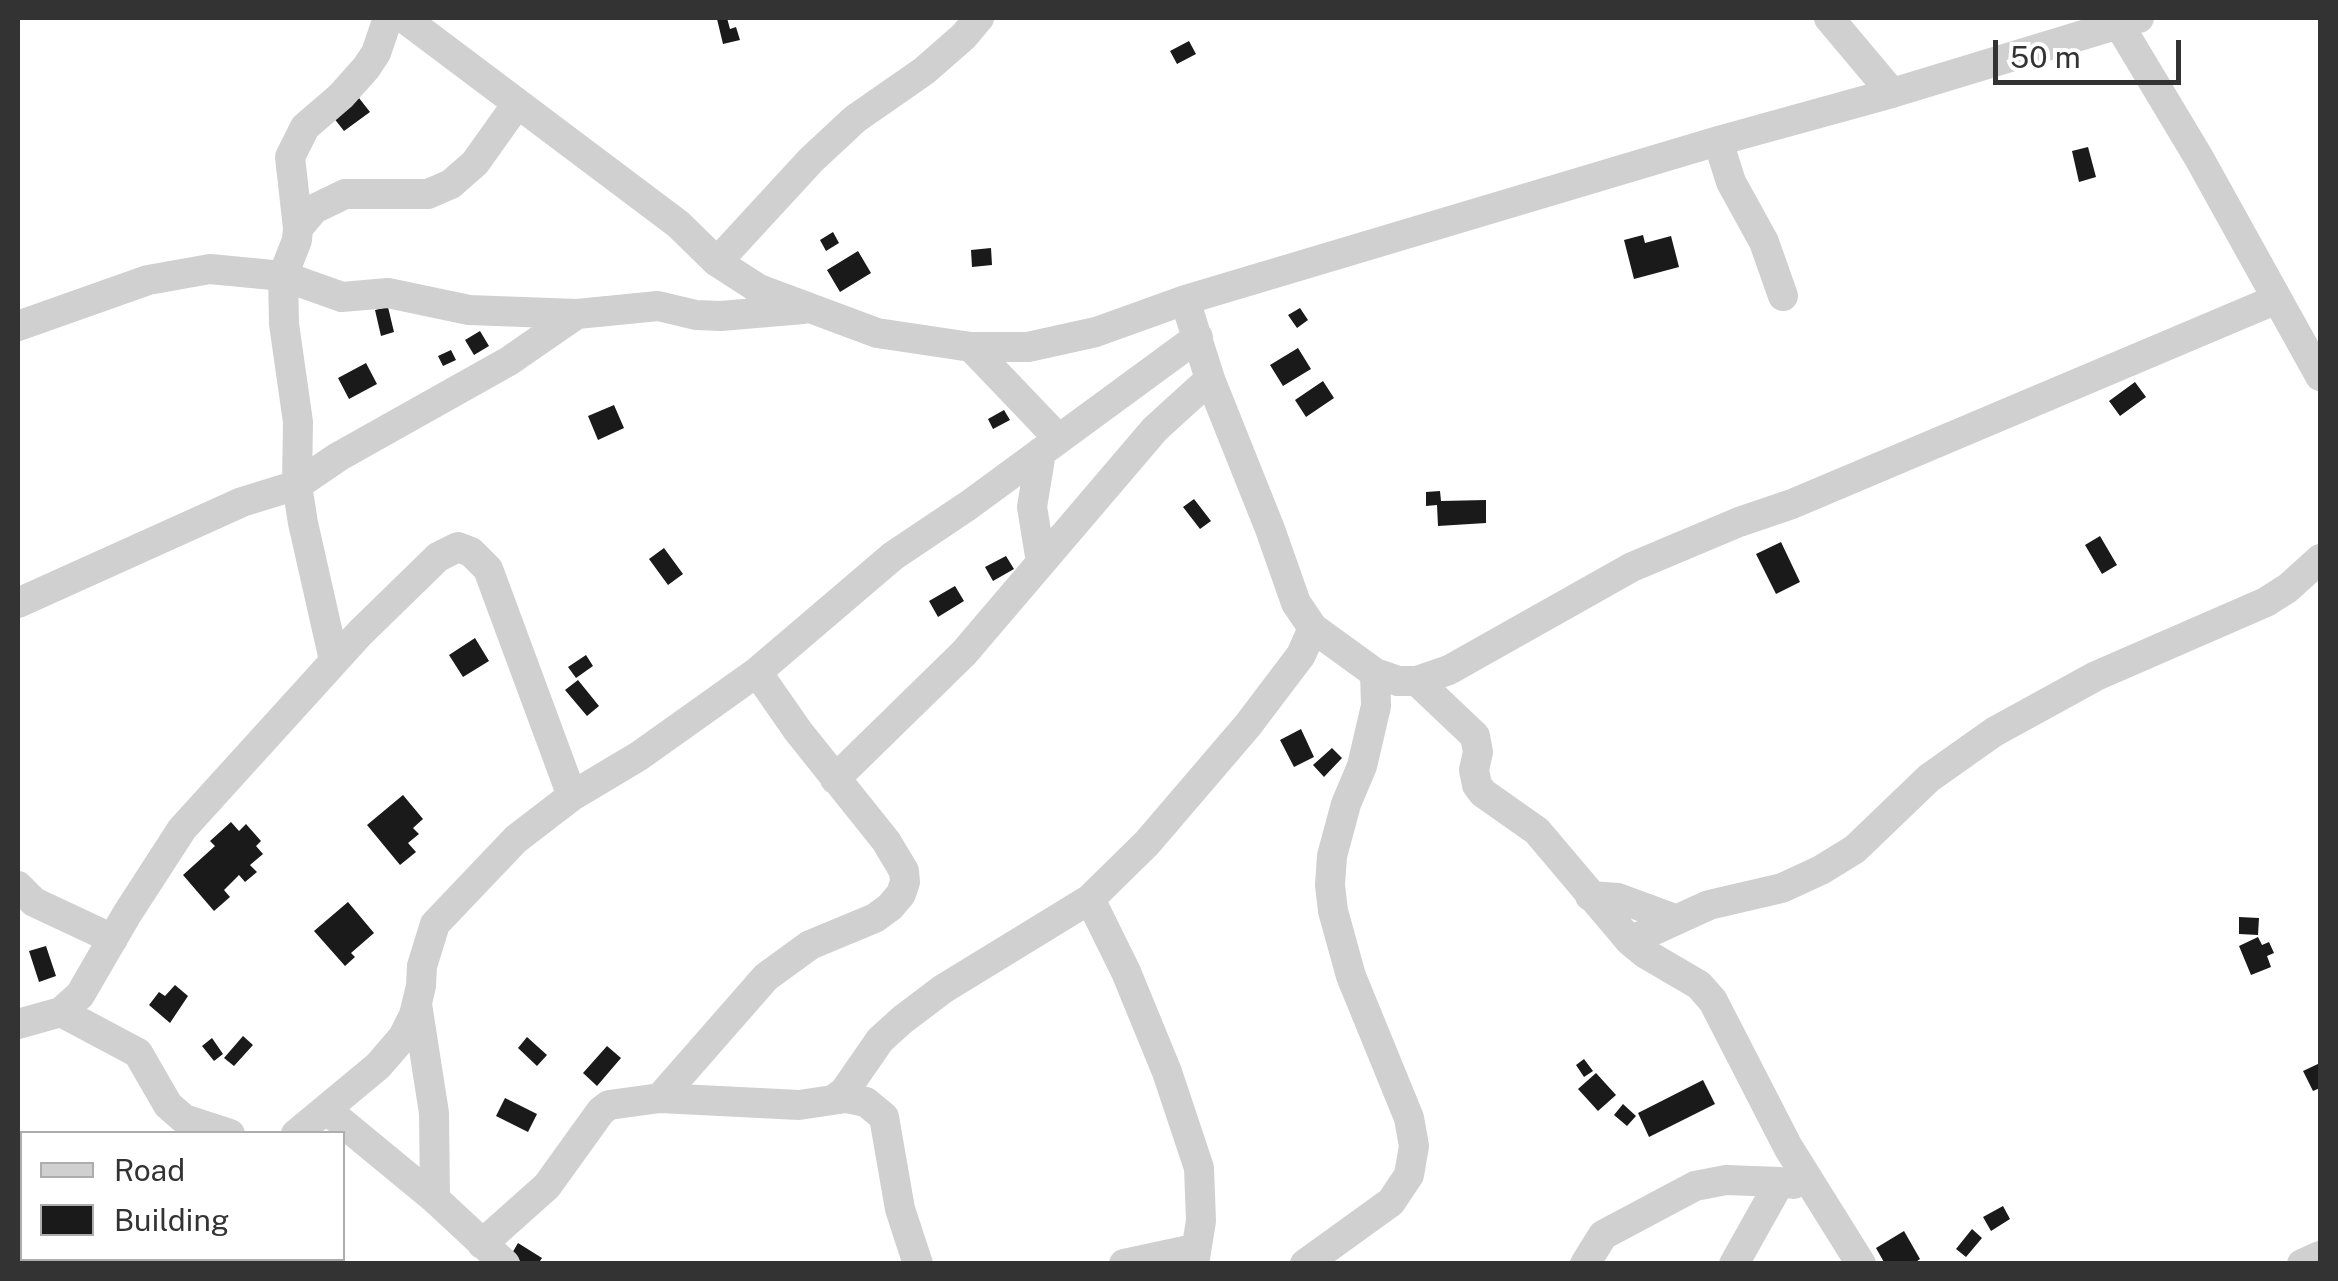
<!DOCTYPE html>
<html>
<head>
<meta charset="utf-8">
<style>
	body { margin:0 }
	#map { position:relative; width:2338px; height:1281px; overflow:hidden; background:#fff; font-family:"Public Sans",sans-serif }
	canvas { display:block }
	.frame { position:absolute; inset:0; border:20px solid #333; pointer-events:none }
	.legend { position:absolute; left:20px; top:1131px; width:325px; height:130px; box-sizing:border-box; background:#fff; border:2px solid #adadad; margin:0; padding:12px 18px; list-style:none; font-size:30px; color:#333 }
	.legend li { display:flex; align-items:center; gap:20px; height:50px }
	.legend b { width:50px; border:2px solid #adadad }
	.scale { position:absolute; left:1993px; top:40px; width:188px; height:45px; box-sizing:border-box; border:5px solid #333; border-top:0; padding-left:12px; font-size:30px; line-height:35px; white-space:nowrap; color:#333; -webkit-text-stroke:8px #fff; paint-order:stroke }
</style>
</head>
<body>
<div id="map">
<canvas width="2338" height="1281"></canvas>
<div class="frame"></div>
<ul class="legend">
<li><b style="height:12px;background:#d0d0d0"></b>Road</li>
<li><b style="height:28px;background:#1a1a1a"></b>Building</li>
</ul>
<div class="scale">50 m</div>
</div>
<script>
const context = document.querySelector('canvas').getContext('2d');
context.lineJoin = 'round';
function fill(path, color) { context.fillStyle = color; context.fill(path, 'evenodd'); }
const poly = rows => new Path2D(rows.map(r => 'M' + r).join(''));
function trace(path, color, width, dash) { context.strokeStyle = color; context.lineWidth = width; context.lineCap = dash ? 'butt' : 'round'; context.setLineDash(dash || []); context.stroke(path); }
fill(poly([
	[723,18,727,18,730,29,736,27,740,40,723,44,717,19],
	[1189,41,1196,54,1177,64,1170,51],
	[359,98,370,112,344,131,333,117],
	[2088,147,2096,177,2079,182,2072,151],
	[833,232,839,243,826,251,820,240],
	[1643,235,1645,243,1671,236,1679,267,1634,279,1624,240],
	[991,248,992,265,972,267,971,250],
	[858,251,871,273,840,292,827,270],
	[388,307,394,332,381,336,375,310],
	[1300,308,1308,320,1297,328,1288,315],
	[480,331,489,346,474,355,465,340],
	[1298,348,1311,369,1283,386,1270,365],
	[451,350,456,360,443,366,438,356],
	[366,363,377,384,349,399,338,378],
	[1323,381,1334,398,1306,417,1295,400],
	[2135,382,2146,397,2120,416,2109,401],
	[614,405,624,428,598,440,588,416],
	[1004,410,1010,420,993,429,988,419],
	[1440,491,1441,501,1486,500,1486,523,1438,526,1437,505,1426,506,1426,492],
	[1194,499,1211,521,1200,529,1183,507],
	[2100,536,2117,565,2102,574,2085,545],
	[1781,542,1800,582,1776,594,1756,554],
	[664,548,683,574,668,585,649,559],
	[1006,556,1014,569,993,581,985,567],
	[955,586,964,601,938,617,929,601],
	[475,638,489,661,463,677,449,655],
	[586,655,593,666,576,678,568,667],
	[578,680,599,706,587,716,565,690],
	[1301,729,1314,757,1294,767,1280,740],
	[1332,748,1342,758,1324,777,1313,765],
	[403,795,423,819,413,828,419,834,408,843,416,852,400,865,367,825],
	[231,822,239,831,246,824,261,841,256,846,263,854,250,865,257,872,245,882,239,875,224,890,230,897,214,911,183,875,215,846,210,841],
	[348,902,374,933,351,953,355,957,345,966,314,931],
	[2239,917,2259,918,2258,935,2239,934],
	[2258,937,2262,945,2269,942,2274,953,2267,956,2271,967,2251,975,2239,946],
	[46,946,56,976,39,982,29,951],
	[175,985,188,996,170,1023,149,1005,159,992,165,996],
	[243,1036,253,1045,234,1066,224,1058],
	[527,1037,547,1055,537,1066,518,1048],
	[212,1038,223,1054,214,1061,202,1046],
	[607,1046,621,1058,597,1086,583,1073],
	[1584,1059,1593,1071,1584,1077,1576,1065],
	[2320,1063,2320,1088,2313,1091,2303,1071],
	[1596,1073,1616,1095,1598,1111,1578,1089],
	[1703,1080,1715,1104,1649,1137,1638,1113],
	[505,1098,537,1114,528,1132,496,1116],
	[1623,1104,1636,1116,1627,1126,1614,1115],
	[2003,1206,2010,1219,1991,1231,1983,1217],
	[1972,1229,1982,1238,1966,1257,1956,1249],
	[1904,1231,1920,1259,1913,1264,1885,1264,1876,1248],
	[518,1243,542,1258,538,1264,525,1264,511,1255]
]), '#1a1a1a');
trace(poly([
	[404,18,678,224,717,262,759,289,877,333,971,347,1028,347,1096,332,1185,300,1718,141,1892,93,2139,18],
	[1829,18,1892,93],
	[2115,18,2199,158,2320,376],
	[1718,141,1731,182,1764,242,1783,296],
	[298,228,314,209,345,194,428,194,451,184,475,163,517,104],
	[717,262,811,160,855,119,924,71,964,36,979,18],
	[1185,300,1210,379,1270,529,1296,603,1313,628,1375,673,1398,681,1417,681,1449,670,1632,567,1739,522,1792,504,2277,299],
	[18,326,148,280,210,269,283,276,342,297,388,293,469,310,577,314,658,306,696,315,721,316,803,309],
	[971,347,1058,438],
	[1041,562,1032,507,1041,452],
	[18,603,242,502,297,485,338,457,509,361,577,314],
	[334,660,303,523,297,485,298,422,284,324,283,276,297,240,298,228,290,157,305,127,341,96,366,68,376,53,388,18],
	[1417,681,1475,736,1478,752,1474,770,1477,785,1483,793,1537,831,1630,941,1646,954,1699,985,1713,1001,1788,1147,1861,1264],
	[835,779,964,653,1155,429,1210,379],
	[18,886,34,902,113,939],
	[1590,896,1618,898,1675,919],
	[1090,899,1126,972,1167,1072,1199,1168,1201,1221,1194,1264],
	[1630,941,1709,905,1782,888,1821,870,1855,849,1929,778,1994,732,2096,676,2266,602,2288,588,2320,559],
	[417,1004,434,1113,435,1199],
	[61,1012,138,1053,168,1105,184,1119,230,1134],
	[18,1024,61,1012,80,995,127,914,182,829,360,633,438,557,458,547,471,552,488,569,572,796],
	[660,1098,766,977,810,945,875,918,890,907,901,894,905,882,904,871,886,841,798,731,757,672],
	[834,1099,844,1092,880,1040,902,1020,943,989,1090,899,1147,843,1248,725,1301,655,1313,628],
	[327,1110,435,1199,505,1264],
	[296,1134,378,1066,403,1037,414,1015,421,986,422,966,435,924,516,839,572,796,639,756,757,672,893,556,969,505,1198,337],
	[18,1152,22,1158],
	[482,1244,547,1186,601,1111,609,1105,660,1098,799,1105,846,1098,866,1102,884,1117,900,1209,918,1264],
	[112,1258,117,1264],
	[139,1264,144,1258],
	[1124,1264,1194,1249],
	[1305,1264,1391,1202,1409,1175,1414,1146,1409,1118,1351,976,1333,911,1330,885,1332,856,1346,804,1362,766,1376,706,1375,673],
	[1585,1264,1603,1235,1695,1186,1726,1180,1780,1182],
	[1734,1264,1780,1182,1794,1184],
	[2302,1264,2320,1256]
]), '#d0d0d0', 30);
</script>
</body>
</html>
